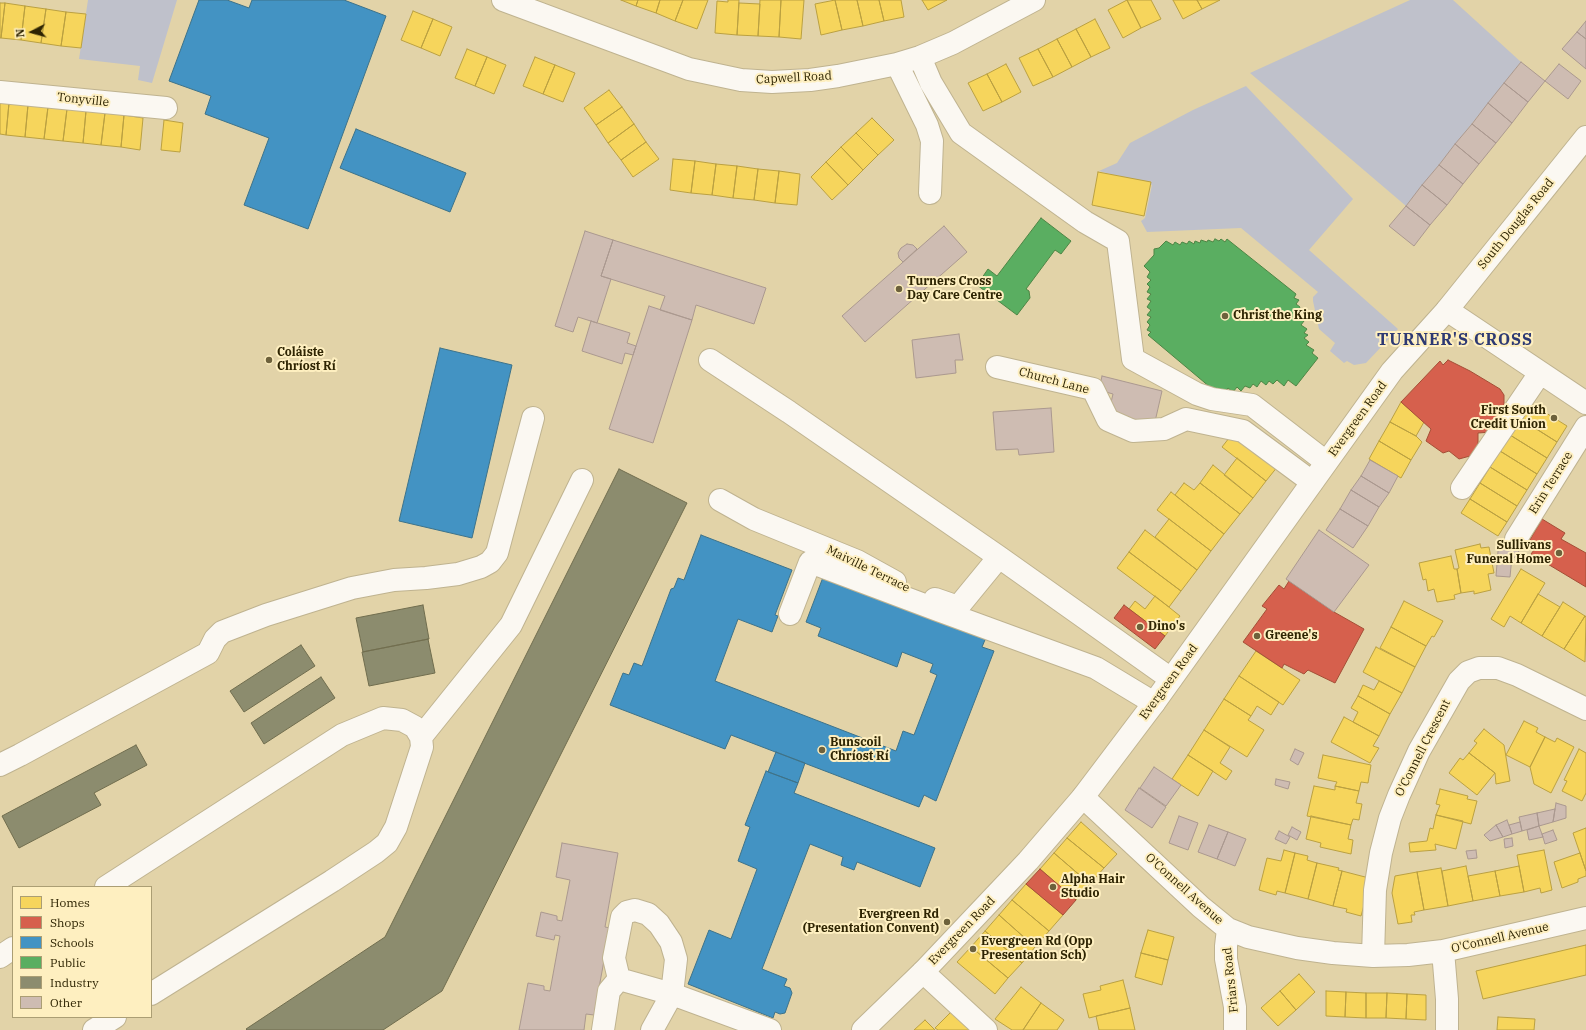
<!DOCTYPE html>
<html>
<head>
<meta charset="utf-8">
<style>
	body { margin:0 }
	#map { position:relative; width:1586px; height:1030px; overflow:hidden; background:#e2d3a8; font-family:"IBM Plex Serif",serif }
	canvas { display:block }
	.legend { position:absolute; left:12px; top:886px; width:140px; height:132px; box-sizing:border-box; background:#feefc0; border:1px solid #ab9e74; margin:0; padding:5px 7px; list-style:none; font-size:12px; color:#2e2402 }
	.legend li { display:flex; align-items:center; gap:8px; height:20px }
	.legend b { width:20px; border:1px solid #ab9e74 }
	.north { position:absolute; left:12px; top:12px; width:40px; height:40px; -webkit-text-stroke:3px #feefc0; paint-order:stroke; rotate:264deg; font-size:11px; font-weight:700; line-height:16px; text-align:center; color:#2e2402 }
	.north::after { content:''; display:block; margin:auto; width:14px; height:18px; background:#2e2402; clip-path:polygon(50% 0,100% 100%,50% 72%,0 100%) }
</style>
</head>
<body>
<div id="map">
<canvas width="1586" height="1030"></canvas>
<ul class="legend">
<li><b style="height:11px;background:#f6d55c"></b>Homes</li>
<li><b style="height:11px;background:#d6604d"></b>Shops</li>
<li><b style="height:11px;background:#4393c3"></b>Schools</li>
<li><b style="height:11px;background:#5aae61"></b>Public</li>
<li><b style="height:11px;background:#8c8c6e"></b>Industry</li>
<li><b style="height:11px;background:#cebcb2"></b>Other</li>
</ul>
<div class="north">N</div>
</div>
<script>
const context = document.querySelector('canvas').getContext('2d');
context.lineJoin = 'round';
function fill(path, color) { context.fillStyle = color; context.fill(path, 'evenodd'); }
const poly = rows => new Path2D(rows.map(r => 'M' + r).join(''));
function trace(path, color, width, dash) { context.strokeStyle = color; context.lineWidth = width; context.lineCap = dash ? 'butt' : 'round'; context.setLineDash(dash || []); context.stroke(path); }
function label(font, color, halo, rows, align = 'center') {
  context.font = font + ' "IBM Plex Serif",serif'; context.lineWidth = 4; context.setLineDash([]); context.textBaseline = 'middle'; context.strokeStyle = halo; context.fillStyle = color; for (const [text, x, y, turn = 0] of rows) {
    context.save(); context.translate(x, y); context.rotate((+turn || 0) * Math.PI / 180); context.textAlign = isNaN(turn) ? turn : align; if (halo) context.strokeText(text, 0, 0); context.fillText(text, 0, 0); context.restore();
  }
}
fill(poly([
	[88,0,177,0,152,83,138,80,140,66,79,59],
	[1410,0,1453,0,1521,62,1406,206,1250,73],
	[1246,86,1353,199,1309,250,1398,329,1366,363,1354,365,1347,361,1344,363,1330,351,1335,343,1319,329,1313,301,1313,297,1318,292,1241,228,1147,232,1141,221,1145,218,1152,185,1099,171,1117,163,1130,143,1193,110]
]), '#bfc1cb');
const homes = poly([
	[621,0,638,0,636,6,621,0],
	[638,0,660,0,656,13,636,6,638,0],
	[660,0,683,0,675,21,656,13,660,0],
	[683,0,708,0,697,29,675,21,683,0],
	[728,0,739,0,737,35,715,33,717,1,728,2,728,0],
	[760,0,781,0,779,37,758,36,760,0],
	[781,0,804,0,801,39,779,37,781,0],
	[835,0,857,0,863,26,842,30,835,0],
	[835,0,842,30,821,35,815,4,835,0],
	[857,0,879,0,884,21,863,26,857,0],
	[879,0,901,0,904,17,884,21,879,0],
	[922,0,947,0,928,10,922,0],
	[1127,0,1151,0,1161,19,1141,28,1127,0],
	[1127,0,1141,28,1123,38,1108,10,1127,0],
	[1173,0,1197,0,1202,9,1183,19,1173,0],
	[1197,0,1220,0,1202,9,1197,0],
	[0,3,5,3,1,38,0,38,0,3],
	[5,3,25,6,21,40,1,38,5,3],
	[739,3,760,4,758,36,737,35,739,3],
	[25,6,46,9,41,43,21,40,25,6],
	[46,9,66,12,61,46,41,43,46,9],
	[413,11,433,19,421,48,401,40,413,11],
	[66,12,86,14,81,48,61,46,66,12],
	[433,19,452,27,440,56,421,48,433,19],
	[1095,19,1110,48,1091,57,1076,29,1095,19],
	[1076,29,1091,57,1072,67,1057,39,1076,29],
	[1057,39,1072,67,1053,77,1038,49,1057,39],
	[467,49,487,57,475,86,455,78,467,49],
	[1038,49,1053,77,1033,86,1019,58,1038,49],
	[487,57,506,65,494,94,475,86,487,57],
	[535,57,555,65,543,94,523,86,535,57],
	[1006,64,1021,92,1002,102,987,74,1006,64],
	[555,65,575,73,563,102,543,94,555,65],
	[987,74,1002,102,983,111,968,83,987,74],
	[609,90,622,107,596,125,584,108,609,90],
	[0,102,9,103,6,135,0,134,0,102],
	[9,103,28,105,25,137,6,135,9,103],
	[28,105,48,107,44,139,25,137,28,105],
	[48,107,67,109,63,141,44,139,48,107],
	[622,107,634,124,608,143,596,125,622,107],
	[67,109,86,111,83,143,63,141,67,109],
	[86,111,105,113,101,145,83,143,86,111],
	[105,113,124,115,121,147,101,145,105,113],
	[124,115,143,118,140,150,121,147,124,115],
	[872,118,894,140,878,155,856,133,872,118],
	[164,120,183,123,180,152,161,150,164,120],
	[634,124,646,142,621,160,608,143,634,124],
	[856,133,878,155,863,170,841,147,856,133],
	[646,142,659,159,633,177,621,160,646,142],
	[841,147,863,170,848,185,826,162,841,147],
	[673,159,695,161,691,193,670,190,673,159],
	[695,161,716,164,712,195,691,193,695,161],
	[826,162,848,185,832,200,811,177,826,162],
	[716,164,737,166,733,198,712,195,716,164],
	[737,166,758,169,754,200,733,198,737,166],
	[758,169,779,171,775,203,754,200,758,169],
	[779,171,800,174,797,205,775,203,779,171],
	[1098,172,1151,182,1144,216,1092,205,1098,172],
	[1401,402,1424,422,1416,436,1390,422,1401,402],
	[1530,403,1567,426,1557,442,1519,418,1530,403],
	[1519,418,1557,442,1547,458,1510,435,1519,418],
	[1390,422,1416,436,1422,442,1411,460,1379,441,1390,422],
	[1233,433,1278,466,1266,481,1222,447,1233,433],
	[1510,435,1547,458,1537,474,1500,451,1510,435],
	[1379,441,1411,460,1401,478,1369,459,1379,441],
	[1500,451,1537,474,1527,490,1490,467,1500,451],
	[1237,458,1266,481,1253,498,1224,475,1237,458],
	[1213,465,1253,498,1240,514,1200,483,1213,465],
	[1490,467,1527,490,1517,506,1480,483,1490,467],
	[1184,483,1194,490,1200,483,1240,514,1224,534,1175,495,1184,483],
	[1480,483,1517,506,1507,522,1470,499,1480,483],
	[1171,492,1224,534,1211,551,1157,510,1171,492],
	[1470,499,1507,522,1498,536,1461,513,1470,499],
	[1169,519,1211,551,1197,570,1155,537,1169,519],
	[1145,530,1197,570,1181,591,1129,552,1145,530],
	[1480,544,1481,548,1489,547,1494,573,1488,574,1491,590,1474,594,1474,591,1461,593,1457,569,1459,568,1455,550,1480,544],
	[1129,552,1181,591,1169,607,1117,568,1129,552],
	[1451,556,1454,569,1457,569,1461,593,1454,595,1455,599,1437,602,1434,589,1428,591,1426,579,1423,580,1419,563,1451,556],
	[1521,569,1545,583,1521,623,1510,616,1504,627,1491,619,1521,569],
	[1538,594,1560,607,1542,636,1521,623,1538,594],
	[1155,596,1180,616,1165,636,1129,609,1135,601,1145,609,1155,596],
	[1404,601,1443,621,1434,637,1432,636,1426,646,1391,627,1404,601],
	[1563,602,1585,616,1564,649,1542,636,1563,602],
	[1585,616,1586,617,1585,662,1564,649,1585,616],
	[1391,627,1426,646,1415,667,1380,648,1391,627],
	[1376,647,1415,667,1402,693,1363,672,1376,647],
	[1256,651,1300,680,1283,705,1239,676,1256,651],
	[1239,676,1279,702,1271,715,1257,706,1251,716,1224,699,1239,676],
	[1379,681,1402,693,1390,714,1358,696,1363,685,1374,690,1379,681],
	[1358,696,1390,714,1379,736,1353,722,1358,712,1351,708,1358,696],
	[1224,699,1251,716,1248,720,1264,730,1247,757,1204,730,1224,699],
	[1344,717,1379,736,1373,746,1379,748,1370,763,1331,742,1344,717],
	[1524,721,1538,728,1536,732,1545,737,1530,767,1506,755,1524,721],
	[1484,729,1504,745,1510,781,1496,784,1495,773,1469,753,1477,743,1474,741,1484,729],
	[1204,730,1230,747,1220,763,1232,771,1226,780,1188,755,1204,730],
	[1545,737,1555,742,1557,738,1574,747,1551,793,1534,784,1530,767,1545,737],
	[1579,749,1586,753,1586,793,1582,801,1562,791,1567,781,1564,780,1579,749],
	[1469,753,1495,773,1477,795,1449,773,1460,758,1463,760,1469,753],
	[1188,755,1213,771,1198,796,1172,779,1188,755],
	[1323,755,1371,765,1368,783,1361,782,1359,791,1335,786,1337,782,1318,778,1323,755],
	[1314,786,1335,790,1335,786,1359,791,1356,803,1362,804,1359,820,1353,819,1351,825,1307,816,1314,786],
	[1440,789,1468,796,1467,799,1477,801,1471,824,1436,815,1440,805,1436,804,1440,789],
	[1436,815,1463,821,1456,849,1435,844,1436,850,1410,852,1409,843,1427,841,1430,828,1433,829,1436,815],
	[1311,816,1351,825,1348,839,1353,840,1351,854,1320,847,1321,843,1306,839,1311,816],
	[1081,822,1117,854,1104,868,1067,838,1081,822],
	[1586,828,1586,871,1573,833,1586,828],
	[1067,838,1104,868,1090,884,1054,853,1067,838],
	[1284,850,1295,853,1285,893,1277,891,1276,895,1259,890,1267,858,1281,861,1284,850],
	[1544,850,1552,890,1541,893,1540,888,1524,892,1517,855,1544,850],
	[1054,853,1090,884,1076,900,1040,869,1054,853],
	[1295,853,1308,856,1307,860,1317,863,1308,899,1285,893,1295,853],
	[1580,853,1586,871,1586,876,1578,879,1578,882,1562,888,1554,862,1580,853],
	[1317,863,1339,868,1338,870,1342,871,1333,906,1308,899,1317,863],
	[1466,866,1473,901,1448,906,1442,871,1466,866],
	[1519,866,1524,892,1500,896,1495,871,1519,866],
	[1441,868,1448,906,1424,910,1417,872,1441,868],
	[1342,871,1369,878,1368,891,1361,916,1346,912,1347,909,1333,906,1342,871],
	[1495,871,1500,896,1473,901,1468,876,1495,871],
	[1417,872,1424,910,1414,912,1415,915,1411,915,1412,922,1398,924,1392,893,1395,876,1417,872],
	[1026,884,1063,915,1049,931,1012,900,1026,884],
	[1012,900,1049,931,1035,947,999,915,1012,900],
	[999,915,1035,947,1022,963,985,931,999,915],
	[1148,930,1174,937,1168,960,1141,953,1148,930],
	[985,931,1022,963,1008,978,971,947,985,931],
	[1586,945,1586,975,1483,999,1476,971,1586,945],
	[971,947,1008,978,995,994,957,962,971,947],
	[1141,953,1168,960,1162,985,1135,977,1141,953],
	[1299,974,1315,992,1296,1010,1280,991,1299,974],
	[1123,980,1130,1008,1089,1018,1083,994,1101,990,1100,986,1123,980],
	[1021,987,1041,1003,1023,1030,1012,1030,995,1019,1021,987],
	[1280,991,1296,1010,1278,1026,1261,1008,1280,991],
	[1326,991,1346,992,1345,1017,1326,1016,1326,991],
	[1346,992,1366,993,1366,1018,1345,1017,1346,992],
	[1366,993,1387,993,1386,1018,1366,1018,1366,993],
	[1387,993,1407,994,1406,1019,1386,1018,1387,993],
	[1407,994,1426,995,1426,1020,1406,1019,1407,994],
	[1041,1003,1064,1020,1057,1030,1023,1030,1041,1003],
	[1130,1008,1135,1030,1099,1030,1096,1016,1130,1008],
	[953,1010,970,1028,968,1030,938,1030,935,1028,953,1010],
	[1498,1017,1535,1019,1534,1030,1497,1030,1498,1017],
	[925,1020,935,1030,914,1030,925,1020]
]);
fill(homes, '#f6d55c');
trace(homes, '#baa041', 1);
const shops = poly([
	[1448,360,1470,371,1500,389,1504,395,1504,405,1499,412,1501,419,1492,432,1478,433,1478,444,1470,456,1459,459,1449,451,1443,453,1426,441,1431,429,1401,402,1440,361,1443,365,1448,360],
	[1542,519,1565,533,1561,539,1586,553,1586,587,1531,554,1534,550,1527,545,1542,519],
	[1289,581,1334,612,1364,629,1335,683,1308,670,1304,674,1284,664,1282,668,1243,642,1267,609,1262,606,1279,585,1284,589,1289,581],
	[1124,605,1165,636,1155,649,1114,618,1124,605],
	[1040,869,1076,900,1063,915,1026,884,1040,869]
]);
fill(shops, '#d6604d');
trace(shops, '#a44e36', 1);
const schools = poly([
	[199,0,227,0,249,8,252,0,344,0,386,16,308,229,244,205,269,138,205,114,211,96,169,81,199,0],
	[356,129,466,173,450,212,340,168,356,129],
	[440,348,512,365,472,538,399,521,440,348],
	[701,535,792,570,775,615,778,616,772,632,738,619,715,681,896,751,903,731,914,735,937,675,930,672,933,664,902,652,897,667,818,636,821,628,806,622,825,572,987,635,982,647,994,651,936,801,924,795,919,807,731,735,725,749,610,705,623,673,629,675,634,663,642,666,671,589,674,588,678,578,684,580,701,535],
	[776,752,805,763,798,783,768,772,776,752],
	[766,771,798,783,794,793,935,848,920,887,857,862,854,870,841,865,843,857,810,844,762,969,787,979,784,986,790,988,792,993,785,1013,780,1014,775,1012,773,1018,688,984,709,930,731,939,757,869,738,861,750,827,745,825,766,771]
]);
fill(schools, '#4393c3');
trace(schools, '#3d7289', 1);
const public = poly([
	[1041,218,1071,241,1061,254,1055,250,1026,289,1029,291,1030,298,1017,315,977,285,988,269,997,276,1041,218],
	[1215,239,1219,241,1221,239,1225,242,1227,239,1296,294,1294,298,1299,300,1296,304,1300,307,1298,311,1302,314,1300,318,1304,321,1301,325,1307,329,1304,333,1308,335,1304,338,1309,342,1306,345,1314,350,1312,353,1318,358,1296,386,1288,380,1284,386,1277,380,1273,384,1269,381,1266,385,1261,381,1257,387,1253,384,1250,388,1245,386,1241,391,1237,387,1233,392,1228,388,1224,393,1217,393,1148,335,1151,332,1147,330,1150,325,1147,322,1151,317,1147,315,1151,310,1147,307,1151,301,1147,299,1151,294,1147,292,1150,287,1147,284,1151,280,1147,277,1150,272,1144,266,1154,255,1154,249,1159,248,1166,241,1173,245,1175,242,1180,245,1182,242,1187,244,1189,241,1194,244,1195,241,1200,243,1201,240,1207,242,1208,240,1213,242,1215,239]
]);
fill(public, '#5aae61');
trace(public, '#4d8544', 1);
const industry = poly([
	[619,469,687,503,442,991,383,1030,247,1030,246,1029,385,937,619,469],
	[423,605,429,639,363,652,356,618,423,605],
	[428,639,435,673,369,686,362,652,428,639],
	[301,645,315,666,244,712,230,691,301,645],
	[321,677,335,698,264,744,251,723,321,677],
	[136,745,147,765,94,793,101,805,19,848,2,816,136,745]
]);
fill(industry, '#8c8c6e');
trace(industry, '#706d4e', 1);
const building = poly([
	[1586,21,1586,39,1577,32,1586,21],
	[1577,32,1586,39,1586,69,1562,49,1577,32],
	[1521,62,1545,81,1528,102,1504,83,1521,62],
	[1559,64,1581,81,1568,99,1545,81,1559,64],
	[1504,83,1528,102,1512,123,1488,103,1504,83],
	[1488,103,1512,123,1496,143,1472,124,1488,103],
	[1472,124,1496,143,1479,164,1455,144,1472,124],
	[1455,144,1479,164,1463,184,1439,165,1455,144],
	[1439,165,1463,184,1447,205,1422,185,1439,165],
	[1422,185,1447,205,1430,225,1406,206,1422,185],
	[1406,206,1430,225,1414,246,1389,226,1406,206],
	[944,226,967,252,865,342,842,316,944,226],
	[585,231,613,240,601,276,611,279,597,323,578,317,573,332,555,326,585,231],
	[613,240,766,288,754,324,696,305,692,320,660,310,665,296,601,276,613,240],
	[907,244,913,245,917,249,903,262,899,258,898,253,901,248,907,244],
	[649,306,692,320,653,443,609,429,649,306],
	[591,321,630,333,627,343,636,346,633,355,625,353,622,364,582,351,591,321],
	[959,334,963,360,955,360,956,373,916,378,912,340,959,334],
	[1102,376,1162,391,1154,426,1108,415,1113,394,1099,390,1102,376],
	[1051,408,1054,452,1019,455,1018,449,996,450,993,412,1051,408],
	[1370,460,1398,476,1389,493,1361,476,1370,460],
	[1361,476,1389,493,1379,507,1351,490,1361,476],
	[1351,490,1379,507,1368,526,1340,509,1351,490],
	[1340,509,1368,526,1353,548,1326,530,1340,509],
	[1319,530,1369,565,1334,612,1286,579,1319,530],
	[1499,539,1519,551,1514,558,1512,556,1510,577,1496,576,1499,539],
	[1295,749,1304,753,1298,765,1290,760,1295,749],
	[1154,767,1181,785,1166,806,1140,788,1154,767],
	[1276,779,1290,782,1288,789,1275,785,1276,779],
	[1139,788,1166,807,1152,828,1125,810,1139,788],
	[1556,803,1566,806,1566,818,1553,822,1556,803],
	[1555,809,1553,822,1539,826,1537,813,1555,809],
	[1537,813,1539,826,1522,831,1519,817,1537,813],
	[1179,816,1198,823,1188,850,1169,843,1179,816],
	[1507,820,1512,834,1503,837,1496,825,1507,820],
	[1520,822,1522,831,1512,834,1509,825,1520,822],
	[1209,825,1228,832,1217,859,1198,852,1209,825],
	[1496,825,1503,837,1490,841,1484,835,1496,825],
	[1539,826,1543,837,1529,840,1527,830,1539,826],
	[1292,827,1301,832,1297,840,1288,835,1292,827],
	[1553,830,1557,840,1545,844,1542,834,1553,830],
	[1279,831,1290,837,1286,844,1275,839,1279,831],
	[1228,832,1246,839,1235,866,1217,859,1228,832],
	[1512,838,1513,846,1505,848,1504,839,1512,838],
	[562,843,618,853,605,927,610,928,594,1015,586,1014,584,1030,519,1030,528,983,544,986,544,990,550,991,560,936,555,935,554,940,536,936,541,912,557,916,557,920,562,921,570,880,556,877,562,843],
	[1476,850,1477,858,1468,859,1466,851,1476,850]
]);
fill(building, '#cebcb2');
trace(building, '#aa988f', 1);
const minor = poly([
	[503,0,689,69,741,80,772,82,810,80,838,76,897,64,920,57,953,43,1034,0],
	[920,57,931,83,961,133,1085,222,1118,241,1133,359,1197,394,1212,399,1252,405,1326,462],
	[897,64,927,125,932,141,930,193],
	[0,92,166,108],
	[1447,310,1586,403],
	[710,360,789,412,999,557,1171,679],
	[997,367,1093,389,1108,420,1133,431,1164,429,1186,419,1243,431,1312,482],
	[1462,488,1540,373],
	[720,500,754,519,857,561,895,582],
	[1516,539,1586,427],
	[935,599,958,607,999,557],
	[790,614,810,562,935,609,1096,668,1154,703],
	[421,737,511,625,582,480],
	[0,765,20,755,208,653,215,639,222,632,266,615,352,588,394,580,426,578,458,574,481,567,490,562,497,553,533,418],
	[1083,797,1201,907,1228,929,1248,937,1297,948,1333,953,1373,956,1408,955,1443,951,1586,918],
	[106,887,342,735,383,718,402,720,415,727,421,737,422,747,396,827,387,843,376,852,332,881,151,994],
	[1228,929,1226,946,1226,959,1235,1007,1235,1030],
	[1443,951,1447,999,1447,1030],
	[1373,956,1375,890,1381,853,1390,818,1399,795,1419,751,1459,681,1468,672,1479,668,1498,668,1517,675,1586,709],
	[0,957,13,948],
	[923,972,986,1030],
	[619,979,614,958,622,917,627,912,635,910,648,914,659,924,671,942,676,959,672,994,652,1030],
	[619,979,672,994,770,1030],
	[94,1030,115,1017],
	[603,1030,609,991,619,979]
]);
const major = poly([
	[863,1030,923,972,1028,861,1083,797,1154,703,1392,371,1447,310,1586,137]
]);
trace(minor, '#bfb390', 24);
trace(major, '#bfb390', 24);
trace(minor, '#fbf8f2', 22);
trace(major, '#fbf8f2', 22);
for (const [x, y, r, color] of [
	[899,289,4,"#6d613c"],
	[1225,316,4,"#6d613c"],
	[269,360,4,"#6d613c"],
	[1554,418,4,"#6d613c"],
	[1559,553,4,"#6d613c"],
	[1140,627,4,"#6d613c"],
	[1257,636,4,"#6d613c"],
	[822,750,4,"#6d613c"],
	[1053,887,4,"#6d613c"],
	[947,922,4,"#6d613c"],
	[973,949,4,"#6d613c"]
]) { const dot = new Path2D(); dot.arc(x, y, r, 0, 2 * Math.PI); context.fillStyle = color; context.fill(dot); trace(dot, '#feefc0', 1.5); }
label('12px', '#2e2402', '#feefc0', [
	["Capwell Road",794,78,-3],
	["Tonyville",83,100,6],
	["South Douglas Road",1516,224,-51],
	["Church Lane",1054,381,15],
	["Evergreen Road",1358,419,-54],
	["Erin Terrace",1551,483,-58],
	["Maiville Terrace",868,569,26],
	["Evergreen Road",1169,682,-54],
	["O'Connell Crescent",1423,748,-63],
	["O'Connell Avenue",1184,889,42],
	["Evergreen Road",962,931,-46],
	["O'Connell Avenue",1500,938,-13],
	["Friars Road",1231,980,-96]
]);
label('bold 12px', '#2e2402', '#feefc0', [
	["Turners Cross",907,282],
	["Day Care Centre",907,296],
	["Christ the King",1233,316],
	["Coláiste",277,353],
	["Chríost Rí",277,367],
	["First South",1546,411,"right"],
	["Credit Union",1546,425,"right"],
	["Sullivans",1551,546,"right"],
	["Funeral Home",1551,560,"right"],
	["Dino's",1148,627],
	["Greene's",1265,636],
	["Bunscoil",830,743],
	["Chríost Rí",830,757],
	["Alpha Hair",1061,880],
	["Studio",1061,894],
	["Evergreen Rd",939,915,"right"],
	["(Presentation Convent)",939,929,"right"],
	["Evergreen Rd (Opp",981,942],
	["Presentation Sch)",981,956]
], 'left');
context.letterSpacing = '1px';
label('bold 16px', '#2d3973', '#feefc0', [
	["TURNER'S CROSS",1455,340]
]);
context.letterSpacing = '0px';
</script>
</body>
</html>
